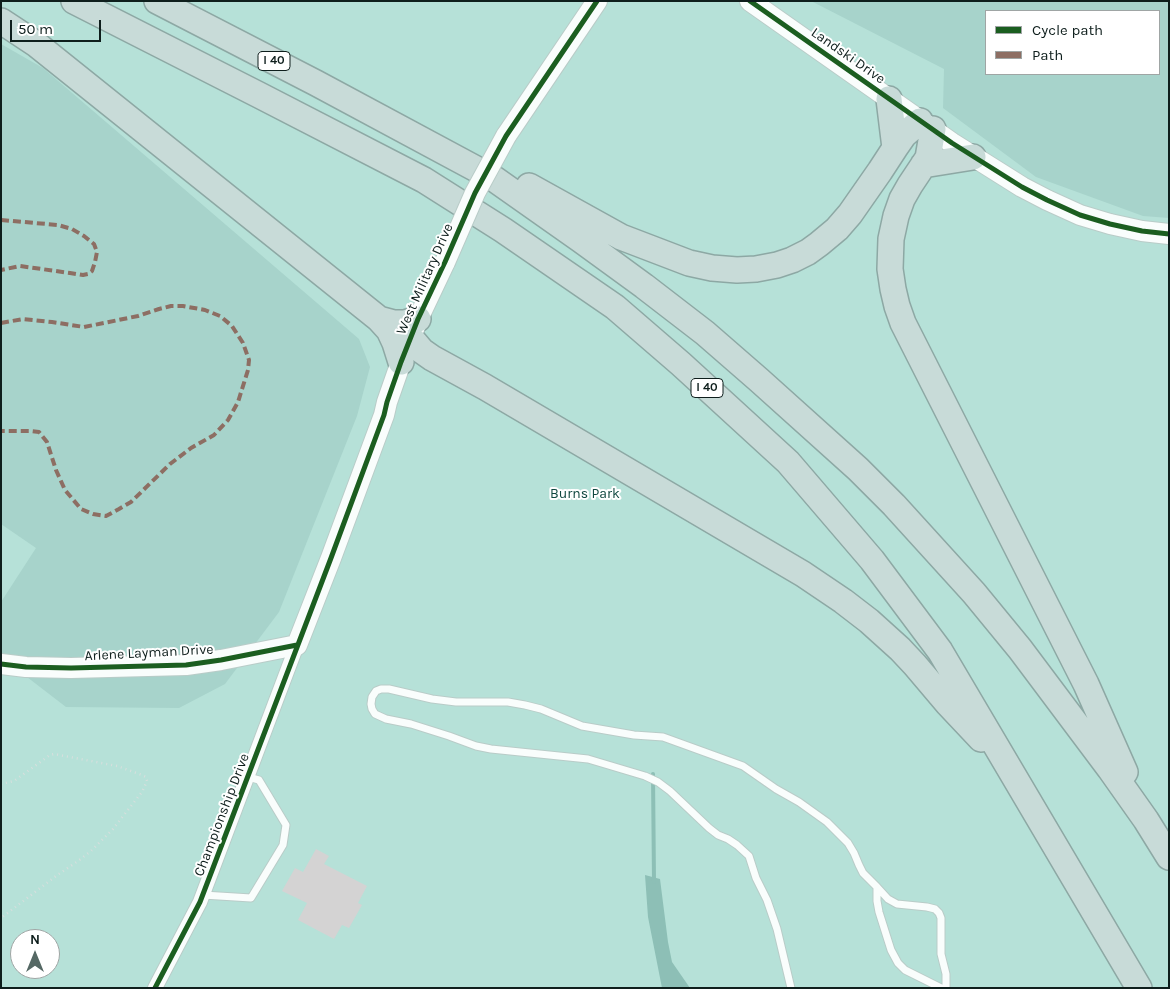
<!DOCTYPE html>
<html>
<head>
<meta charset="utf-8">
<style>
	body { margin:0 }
	#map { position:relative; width:1170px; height:989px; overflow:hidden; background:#d9f0eb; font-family:Karla,sans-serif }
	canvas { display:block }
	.frame { position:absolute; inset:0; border:2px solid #0e1e1c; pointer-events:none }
	.legend { position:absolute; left:985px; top:10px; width:175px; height:65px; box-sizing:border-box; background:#fff; border:1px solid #9fa5a4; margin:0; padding:6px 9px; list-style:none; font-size:15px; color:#0e1e1c }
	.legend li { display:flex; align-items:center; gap:10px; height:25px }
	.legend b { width:25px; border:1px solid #9fa5a4 }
	.north { position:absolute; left:10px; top:929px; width:50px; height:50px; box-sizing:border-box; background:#fff; border:1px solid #9fa5a4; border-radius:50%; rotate:0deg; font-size:14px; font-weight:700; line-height:20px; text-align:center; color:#0e1e1c }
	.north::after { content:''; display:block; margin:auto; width:18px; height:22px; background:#556864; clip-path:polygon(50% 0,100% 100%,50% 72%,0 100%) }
	.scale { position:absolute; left:10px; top:20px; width:91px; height:22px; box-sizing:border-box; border:2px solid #0e1e1c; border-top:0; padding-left:6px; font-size:15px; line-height:18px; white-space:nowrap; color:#0e1e1c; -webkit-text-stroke:4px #fff; paint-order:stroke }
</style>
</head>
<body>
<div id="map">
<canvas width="1170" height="989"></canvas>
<div class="frame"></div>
<ul class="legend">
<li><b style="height:6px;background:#1b5e20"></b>Cycle path</li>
<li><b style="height:6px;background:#8d6e63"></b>Path</li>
</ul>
<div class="north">N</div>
<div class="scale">50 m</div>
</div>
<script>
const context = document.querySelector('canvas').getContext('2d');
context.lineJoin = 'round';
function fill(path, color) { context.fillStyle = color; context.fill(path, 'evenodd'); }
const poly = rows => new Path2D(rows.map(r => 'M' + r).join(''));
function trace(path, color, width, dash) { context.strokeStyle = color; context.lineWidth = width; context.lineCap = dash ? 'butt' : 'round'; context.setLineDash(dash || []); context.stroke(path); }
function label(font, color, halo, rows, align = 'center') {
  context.font = font + ' Karla,sans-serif'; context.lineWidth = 4; context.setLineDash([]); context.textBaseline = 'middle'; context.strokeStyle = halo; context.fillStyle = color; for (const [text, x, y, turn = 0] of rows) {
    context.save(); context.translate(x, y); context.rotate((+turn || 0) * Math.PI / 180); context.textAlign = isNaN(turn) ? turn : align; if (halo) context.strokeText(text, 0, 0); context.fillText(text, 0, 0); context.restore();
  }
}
fill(poly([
	[1,1,1169,1,1169,988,1,988],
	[986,11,1159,11,1159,74,986,74],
	[20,939,50,939,50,969,20,969]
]), '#b6e1d8');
fill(poly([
	[811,1,1169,1,1169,218,1143,216,1036,177,943,108,944,69],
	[986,11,1159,11,1159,74,986,74],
	[1,44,43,68,359,339,370,367,357,416,279,612,225,684,179,708,66,707,1,657,1,602,36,548,1,524]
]), '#a7d3cb');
fill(poly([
	[645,875,660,879,668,942,672,962,690,988,662,988,648,917]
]), '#8dbfb6');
trace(poly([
	[653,774,654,882]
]), '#8dbfb6', 4);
fill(poly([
	[316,849,329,856,324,864,367,886,358,903,362,905,349,928,342,925,334,939,298,920,307,903,282,891,295,868,303,872]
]), '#d4d3d3');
const lane = poly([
	[877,887,888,899,897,904,927,907,935,909,939,913,941,918,941,954,946,974,946,988],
	[203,895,251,898,283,845,286,825,259,780,248,777],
	[791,988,777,929,767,900,756,878,749,856,737,845,728,839,718,835,709,828,670,791,658,782,645,776,588,759,491,749,476,746,449,736,411,724,386,719,375,714,372,709,371,704,372,697,376,691,381,689,389,689,432,699,456,702,508,702,525,705,541,709,582,726,634,735,663,737,743,766,776,789,799,802,827,822,848,843,854,853,859,865,863,873,877,887,877,901,879,912,891,950,898,963,905,970,941,988]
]);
const street = poly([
	[155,988,200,902,297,645]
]);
const secondary = poly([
	[750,1,952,143,1022,187,1047,200,1080,215,1110,224,1142,231,1169,234],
	[506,136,597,1],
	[1,664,26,667,71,668,186,665,221,660,297,645,331,558,384,415,387,402,401,362,418,319,445,262]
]);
const highway = poly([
	[74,1,259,95,424,180,503,230,615,307,681,364,788,462,872,560,940,651,1139,988],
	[157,1,316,83,493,178,581,240,644,286,705,333,759,380,858,469,894,505,974,593,1020,649,1110,769,1146,820,1169,857],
	[1,21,36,44,379,319,389,330,395,343,401,362],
	[933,129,928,158,910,185,902,199,896,216,891,239,890,269,893,289,897,306,903,323,1086,684,1125,772],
	[895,148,904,135,920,121],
	[923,165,973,157],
	[529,186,621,237,689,263,712,268,737,270,756,269,777,265,792,260,808,252,819,244,837,229,850,214,880,171,895,148,889,99],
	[379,319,394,323,405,323,418,319],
	[411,338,422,351,432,358,485,387,803,574,843,601,869,621,900,649,915,665,948,704,981,739]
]);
trace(lane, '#b9ccc8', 9);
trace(street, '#b9ccc8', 16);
trace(secondary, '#b9ccc8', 22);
trace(highway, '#8da8a4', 28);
trace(poly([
	[1,784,14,781,50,755,54,754,117,766,142,775,146,777,147,781,142,792,113,829,91,851,78,861,56,876,1,918]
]), '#d7dfdd', 2.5, [1, 4]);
trace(lane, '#f9fdfc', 7);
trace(street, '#f9fdfc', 14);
trace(secondary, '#f9fdfc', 20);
trace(highway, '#c8dbd8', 25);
const secondaryBridge = poly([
	[445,262,475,193,506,136]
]);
trace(secondaryBridge, '#b9ccc8', 22, []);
trace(secondaryBridge, '#f9fdfc', 20);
trace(poly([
	[1,220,58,225,72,229,84,236,94,244,97,252,95,262,92,271,88,274,83,275,70,273,20,266,1,270],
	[1,323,23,319,52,322,84,327,138,316,159,309,171,306,183,306,205,310,220,316,232,326,243,343,249,360,248,370,238,402,228,420,214,435,191,448,170,464,131,502,119,509,106,516,93,514,81,509,65,490,56,470,47,442,39,432,30,431,1,431]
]), '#8d6e63', 4, [8, 4]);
trace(poly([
	[750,1,952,143,1022,187,1047,200,1080,215,1110,224,1142,231,1169,234],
	[1,664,26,667,71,668,186,665,221,660,297,645],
	[155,988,200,902,331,558,384,415,387,402,401,362,418,319,445,262,475,193,506,136,597,1]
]), '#1b5e20', 5);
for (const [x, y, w] of [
	[274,61,32],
	[707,388,32]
]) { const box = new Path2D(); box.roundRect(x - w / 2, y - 9.5, w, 19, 4); context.fillStyle = '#fff'; context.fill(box); trace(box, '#0e1e1c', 1); }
label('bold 12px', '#0e1e1c', null, [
	["I 40",274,61],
	["I 40",707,388]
]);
label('14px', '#0e1e1c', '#fff', [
	["Landski Drive",848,56,35],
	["West Military Drive",425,279,-66],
	["Arlene Layman Drive",149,653,-3],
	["Championship Drive",222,815,-69]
]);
label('14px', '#0f473f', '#fff', [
	["Burns Park",585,494]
]);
</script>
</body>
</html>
